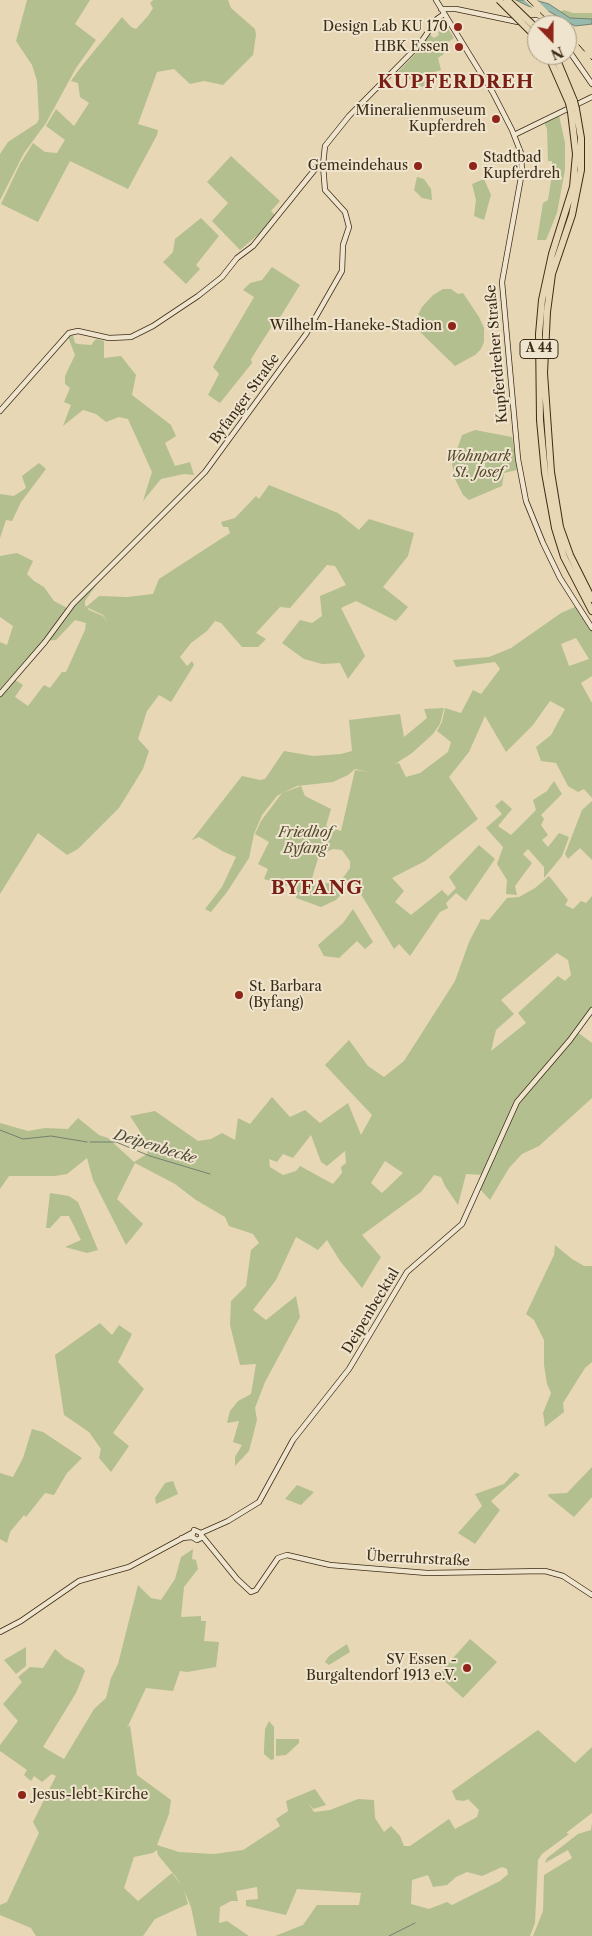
<!DOCTYPE html>
<html>
<head>
<meta charset="utf-8">
<style>
	body { margin:0 }
	#map { position:relative; width:592px; height:1936px; overflow:hidden; background:#e7d7b5; font-family:"Libre Caslon Text",serif }
	canvas { display:block }
	.north { position:absolute; left:527px; top:15px; width:50px; height:50px; box-sizing:border-box; background:#efe5cf; border:1px solid #a89b85; border-radius:50%; rotate:158deg; font-size:14px; font-weight:700; line-height:20px; text-align:center; color:#3d2c15 }
	.north::after { content:''; display:block; margin:auto; width:18px; height:22px; background:#8f2418; clip-path:polygon(50% 0,100% 100%,50% 72%,0 100%) }
</style>
</head>
<body>
<div id="map">
<canvas width="592" height="1936"></canvas>
<div class="north">N</div>
</div>
<script>
const context = document.querySelector('canvas').getContext('2d');
context.lineJoin = 'round';
function fill(path, color) { context.fillStyle = color; context.fill(path, 'evenodd'); }
const poly = rows => new Path2D(rows.map(r => 'M' + r).join(''));
function trace(path, color, width, dash) { context.strokeStyle = color; context.lineWidth = width; context.lineCap = dash ? 'butt' : 'round'; context.setLineDash(dash || []); context.stroke(path); }
function label(font, color, halo, rows, align = 'center') {
  context.font = font + ' "Libre Caslon Text",serif'; context.lineWidth = 4; context.setLineDash([]); context.textBaseline = 'middle'; context.strokeStyle = halo; context.fillStyle = color; for (const [text, x, y, turn = 0] of rows) {
    context.save(); context.translate(x, y); context.rotate((+turn || 0) * Math.PI / 180); context.textAlign = isNaN(turn) ? turn : align; if (halo) context.strokeText(text, 0, 0); context.fillText(text, 0, 0); context.restore();
  }
}
fill(poly([
	[27,0,90,0,75,24,96,40,76,68,46,123,24,153,0,200,0,154,8,142,37,123,39,119,37,81,32,65,16,41],
	[153,0,228,0,231,8,255,29,256,35,253,55,223,85,204,81,190,84,174,69,157,72,138,124,158,130,157,135,128,189,70,161,38,222,1,204,20,164,33,143,45,152,57,153,65,140,46,126,56,109,74,126,89,103,80,97,78,83,71,81,81,67,122,17,131,27,136,29,148,16,153,8,150,3],
	[564,10,573,13,592,13,592,19,570,18,560,12],
	[447,27,454,38,441,47,444,54,438,58,441,70,434,72,424,88,398,72,417,52,429,34,434,38,439,35,438,32],
	[559,115,565,143,565,170,557,213,546,240,537,240,543,203,548,200,552,175,552,161,548,161,547,129,544,122],
	[231,156,280,201,271,211,275,215,259,234,240,250,212,221,228,203,207,182],
	[417,177,424,179,431,189,432,200,422,198,414,190],
	[484,179,491,195,484,220,474,216,476,200,472,184],
	[201,218,219,236,196,265,200,269,186,284,163,262,173,252,175,239],
	[272,267,300,285,274,327,272,326,251,359,252,363,220,403,208,395,219,374,213,367,254,297,243,290,250,283,262,280],
	[443,289,451,289,458,294,463,293,479,317,484,328,484,342,481,349,475,355,455,366,418,330,421,328,418,315,422,307,433,295],
	[73,335,75,343,78,344,91,345,96,339,104,341,104,358,121,356,136,375,132,395,171,425,176,436,165,443,175,466,190,462,194,475,184,474,161,479,143,501,152,472,128,419,119,417,106,422,96,414,83,410,63,426,71,405,64,402,70,388,65,384,65,376,75,355,68,337],
	[475,430,512,437,517,470,504,473,502,486,469,500,463,495,455,479,452,464,462,435],
	[39,463,46,469,21,502,12,521,6,520,0,538,0,494,14,496,26,488,22,476],
	[269,485,338,513,359,530,369,519,414,533,408,556,383,587,408,607,396,621,356,601,341,608,365,656,348,679,340,663,322,664,304,659,282,643,300,620,312,623,322,616,320,596,346,585,335,566,327,565,290,608,280,607,256,633,266,639,258,647,242,647,221,623,215,621,207,631,191,643,180,657,187,666,192,661,194,665,171,702,159,695,147,711,138,739,149,751,143,769,119,808,78,849,67,855,38,833,0,894,0,642,7,645,13,626,0,617,0,556,17,553,33,561,27,574,34,581,44,587,54,601,69,609,99,581,85,601,85,605,89,610,103,616,109,624,103,615,86,607,99,596,127,597,153,594,159,579,230,533,228,527,223,527,221,522,235,518,256,496,259,499],
	[75,620,86,623,85,630,66,672,62,672,50,688,44,685,28,706,15,697,23,685,14,679,46,641,56,640],
	[577,606,592,630,592,676,581,683,592,703,592,798,584,789,578,792,568,786,556,763,541,761,536,747,551,735,565,709,550,701,533,725,506,752,485,716,469,752,449,777,478,819,425,861,392,878,404,891,395,902,411,915,442,890,448,896,456,888,449,877,479,845,495,859,466,901,456,893,446,903,448,908,440,912,410,956,399,944,394,949,353,881,336,900,321,907,296,898,297,889,264,879,268,869,258,864,269,842,255,834,261,821,282,793,277,796,262,815,254,834,249,858,227,892,211,912,205,909,222,887,236,857,224,852,199,837,192,840,242,776,260,780,265,779,284,751,313,756,341,754,352,751,349,720,400,714,404,737,427,718,424,709,444,708,440,724,433,734,412,753,395,764,399,763,406,777,420,773,448,752,451,742,437,731,442,722,445,708,461,713,473,690,481,694,500,669,495,662,456,667,453,660,489,657,511,648,561,613],
	[576,638,589,659,569,666,561,644],
	[355,769,368,772,355,770,341,831,326,826,331,809,305,796,301,786,282,793,297,786,333,782,348,775],
	[333,849,342,850,350,861,350,868,340,882,310,885,319,855],
	[554,781,562,794,541,815,544,819,541,825,548,835,542,840,548,847,559,833,569,837,562,856,544,878,544,867,528,849,523,854,532,863,515,886,517,895,506,894,507,880,497,864,503,847,486,828,502,814,495,806,502,800,512,809,498,826,511,835,536,810,533,800,547,791],
	[592,801,592,860,580,848,568,859,565,854,582,810],
	[549,876,568,900,565,905,573,909,581,901,586,903,592,896,592,1010,576,1031,592,1043,592,1098,539,1146,522,1154,509,1168,490,1200,479,1188,520,1097,483,1175,466,1174,458,1205,445,1186,441,1177,434,1175,421,1192,362,1235,381,1257,362,1288,340,1261,327,1240,318,1250,296,1237,276,1280,253,1310,266,1320,296,1296,300,1317,265,1382,255,1408,257,1420,249,1451,235,1466,235,1457,242,1445,233,1442,239,1421,227,1423,230,1411,238,1401,251,1394,256,1364,240,1365,230,1325,231,1301,246,1286,251,1250,259,1243,253,1234,229,1226,225,1217,196,1200,175,1184,135,1163,117,1199,143,1224,126,1245,93,1180,87,1158,67,1174,55,1176,9,1176,0,1189,0,1123,28,1131,45,1128,68,1129,78,1118,99,1135,108,1138,134,1162,147,1154,149,1145,130,1116,155,1111,198,1141,211,1139,222,1133,235,1140,238,1118,250,1124,272,1097,290,1117,305,1110,320,1123,348,1103,361,1135,372,1115,325,1065,349,1040,368,1066,384,1077,404,1061,455,981,469,942,481,919,489,920,507,898,519,897,535,888],
	[557,953,568,960,571,975,565,981,558,976,518,1013,526,1023,491,1051,496,1030,514,1014,501,1000],
	[311,1135,321,1162,327,1166,345,1151,346,1163,341,1167,342,1173,333,1184,300,1166,296,1171,283,1175,270,1167,269,1159,277,1162,283,1154,293,1158],
	[385,1161,403,1173,382,1193,371,1183],
	[353,909,373,942,365,949,357,941,339,958,324,956,318,945,343,923],
	[50,1193,69,1196,78,1202,98,1250,87,1253,65,1247,81,1240,69,1216,61,1216,50,1228,46,1228],
	[555,1245,572,1259,584,1266,592,1266,592,1362,585,1368,563,1403,564,1412,545,1427,543,1413,551,1393,547,1384,544,1365,544,1340,534,1320,526,1314,554,1255],
	[100,1323,112,1335,119,1325,132,1334,118,1362,144,1389,113,1433,129,1446,111,1472,99,1458,101,1449,89,1432,64,1415,55,1355],
	[32,1429,43,1432,82,1458,67,1473,54,1495,45,1493,26,1517,24,1515,10,1532,7,1543,0,1539,0,1473,13,1477,23,1458],
	[592,1467,592,1497,574,1517,548,1496,549,1494,567,1493],
	[515,1472,520,1475,491,1501,500,1510,475,1544,458,1533,482,1506,475,1494,504,1484],
	[173,1481,178,1494,156,1504,155,1498,165,1483],
	[297,1485,314,1492,301,1505,285,1499],
	[193,1549,192,1559,196,1560,198,1569,184,1587,181,1617,201,1616,201,1621,206,1621,204,1641,219,1642,216,1667,187,1672,180,1671,173,1691,146,1688,127,1728,130,1725,137,1775,171,1800,169,1814,157,1845,179,1852,214,1854,243,1850,280,1826,276,1819,288,1811,286,1801,315,1789,326,1805,313,1809,307,1801,314,1812,330,1810,358,1799,374,1800,375,1818,384,1832,391,1826,400,1836,404,1846,410,1846,449,1819,455,1829,477,1817,479,1810,468,1799,464,1801,456,1800,452,1791,538,1730,575,1763,592,1747,592,1813,566,1833,569,1834,542,1854,538,1860,535,1923,530,1936,275,1936,303,1925,317,1905,359,1905,361,1893,297,1889,286,1915,246,1906,246,1900,258,1899,257,1887,236,1891,238,1901,231,1901,220,1907,219,1923,227,1921,249,1936,197,1936,191,1907,184,1890,188,1904,155,1919,143,1936,36,1936,31,1928,0,1915,0,1905,7,1902,39,1833,33,1822,56,1776,52,1774,42,1782,34,1776,31,1781,24,1775,27,1770,0,1751,0,1745,18,1721,3,1704,22,1682,18,1677,30,1667,43,1668,55,1649,65,1658,83,1668,85,1671,76,1693,43,1747,64,1759,94,1709,106,1698,111,1678,118,1664,138,1585,151,1598,161,1600,175,1579,181,1557],
	[157,1850,158,1855,176,1877,182,1886,172,1873,138,1901,124,1888,134,1857,153,1853],
	[502,1867,507,1869,508,1874,500,1881,452,1905,447,1902,429,1909,411,1904,412,1880,428,1875,433,1887,447,1885,456,1877,467,1872,482,1876],
	[470,1639,497,1662,463,1698,438,1675],
	[347,1644,350,1652,329,1665,325,1662,329,1656],
	[26,1647,26,1666,16,1674,4,1660],
	[269,1721,274,1727,274,1759,271,1760,264,1754,264,1749,265,1729],
	[276,1739,299,1739,299,1743,286,1755,276,1756],
	[592,1823,592,1936,533,1936,543,1911,544,1875,572,1858,568,1850,545,1863,547,1858,578,1834,591,1830]
]), '#b3bf8f');
const water = poly([
	[516,0,535,0,549,4,570,18,592,19,592,24,575,26,550,12,528,6,516,0]
]);
fill(water, '#97baad');
trace(water, '#738170', 1);
fill(poly([
	[524,0,537,0,557,20,549,14,536,11]
]), '#e7d7b5');
trace(poly([
	[0,1130,23,1139,51,1136,87,1142],
	[90,1142,116,1142,150,1156,210,1174],
	[389,1936,415,1923]
]), '#738170', 1);
const secondary = poly([
	[436,0,493,93,512,130,521,153,522,172,502,282,518,459,526,501,543,543,560,578,592,628],
	[441,9,456,9,518,22,536,20,545,25],
	[567,48,592,84],
	[514,135,592,97],
	[0,411,69,333,78,331,109,338,131,337,153,326,198,296,222,277,237,258,253,246,316,168,323,165],
	[0,694,45,642,73,604,205,472,306,334,342,271,343,245,349,227,345,212,325,190,323,165,325,146,349,116,419,45,437,19,444,14],
	[201,1533,228,1521,259,1502,293,1440,349,1369,407,1272,462,1224,517,1102,570,1040,592,1010],
	[202,1536,237,1579,251,1592,256,1590,278,1558,287,1555,330,1565,427,1573,545,1571,563,1576,592,1595],
	[182,1538,192,1537,197,1540,201,1538,201,1533,194,1530,192,1537],
	[0,1632,21,1621,79,1581,129,1567,192,1533]
]);
const highway = poly([
	[548,55,569,103],
	[555,55,574,101],
	[576,109,581,138,581,170,572,215,552,274,547,312,544,373,551,472,560,527,570,555,592,599],
	[571,112,576,154,573,187,552,254,542,300,539,334,540,420,545,473,555,528,564,557,592,611]
]);
trace(secondary, '#3d2c15', 6);
trace(highway, '#3d2c15', 8);
trace(secondary, '#efe5cf', 4.5);
trace(highway, '#e7d7b5', 6);
trace(poly([
	[527,0,553,25],
	[567,31,592,60]
]), '#3d2c15', 1, [9, 9]);
const highwayBridge = poly([
	[499,0,533,34],
	[507,0,537,29],
	[574,101,576,109],
	[569,103,571,112]
]);
trace(highwayBridge, '#3d2c15', 8, []);
trace(highwayBridge, '#e7d7b5', 6);
for (const [x, y, r, color] of [
	[458,27,5,"#8f2418"],
	[459,47,5,"#8f2418"],
	[496,119,5,"#8f2418"],
	[418,166,5,"#8f2418"],
	[473,166,5,"#8f2418"],
	[452,326,5,"#8f2418"],
	[239,995,5,"#8f2418"],
	[467,1668,5,"#8f2418"],
	[22,1795,5,"#8f2418"]
]) { const dot = new Path2D(); dot.arc(x, y, r, 0, 2 * Math.PI); context.fillStyle = color; context.fill(dot); trace(dot, '#efe5cf', 2); }
for (const [x, y, w] of [
	[539,349,38]
]) { const box = new Path2D(); box.roundRect(x - w / 2, y - 9.5, w, 19, 4); context.fillStyle = '#efe5cf'; context.fill(box); trace(box, '#3d2c15', 1); }
label('bold 12px', '#3d2c15', null, [
	["A 44",539,349]
]);
label('14px', '#3d2c15', '#efe5cf', [
	["Design Lab KU 170",448,27],
	["HBK Essen",449,47],
	["Mineralienmuseum",486,111],
	["Kupferdreh",486,127],
	["Stadtbad",483,158,"left"],
	["Kupferdreh",483,174,"left"],
	["Gemeindehaus",408,166],
	["Wilhelm-Haneke-Stadion",442,326],
	["St. Barbara",249,987,"left"],
	["(Byfang)",249,1003,"left"],
	["SV Essen -",457,1660],
	["Burgaltendorf 1913 e.V.",457,1676],
	["Jesus-lebt-Kirche",32,1795,"left"]
], 'right');
label('14px', '#3d2c15', '#efe5cf', [
	["Kupferdreher Straße",497,354,-95],
	["Byfanger Straße",245,399,-54],
	["Deipenbecktal",371,1311,-59],
	["Überruhrstraße",418,1559,3]
]);
label('italic 14px', '#55492d', '#efe5cf', [
	["Wohnpark",478,457],
	["St. Josef",478,473],
	["Friedhof",305,833],
	["Byfang",305,849]
]);
label('italic 15px', '#4f4833', '#efe5cf', [
	["Deipenbecke",155,1147,17]
]);
context.letterSpacing = '1px';
label('bold 19px', '#7a1f14', '#efe5cf', [
	["KUPFERDREH",456,83],
	["BYFANG",317,889]
]);
context.letterSpacing = '0px';
</script>
</body>
</html>
